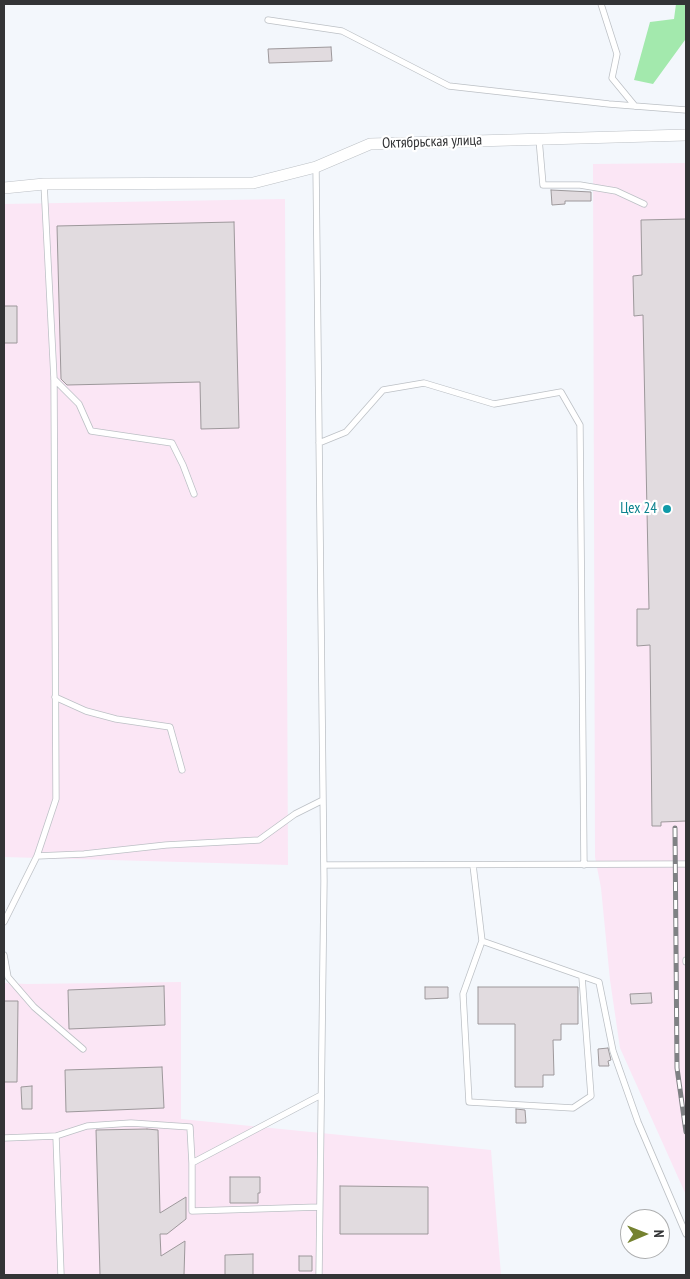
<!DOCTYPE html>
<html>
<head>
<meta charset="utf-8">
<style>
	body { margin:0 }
	#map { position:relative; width:690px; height:1279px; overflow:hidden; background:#f3f7fc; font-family:"PT Sans Narrow",sans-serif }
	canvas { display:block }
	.frame { position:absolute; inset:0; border:5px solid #333436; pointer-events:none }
	.north { position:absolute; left:620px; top:1209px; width:50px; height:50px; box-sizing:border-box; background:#fff; border:1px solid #adaeaf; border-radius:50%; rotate:89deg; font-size:14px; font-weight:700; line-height:20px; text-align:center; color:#333436 }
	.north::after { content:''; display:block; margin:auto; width:18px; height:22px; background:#758230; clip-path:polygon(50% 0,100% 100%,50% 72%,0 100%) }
</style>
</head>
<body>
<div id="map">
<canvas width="690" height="1279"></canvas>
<div class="frame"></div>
<div class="north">N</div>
</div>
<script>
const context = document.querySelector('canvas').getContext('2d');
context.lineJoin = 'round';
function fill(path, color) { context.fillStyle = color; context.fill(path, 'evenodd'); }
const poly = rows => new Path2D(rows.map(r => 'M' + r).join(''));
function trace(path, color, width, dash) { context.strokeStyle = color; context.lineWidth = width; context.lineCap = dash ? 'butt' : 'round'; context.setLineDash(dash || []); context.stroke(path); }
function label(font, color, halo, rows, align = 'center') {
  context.font = font + ' "PT Sans Narrow",sans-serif'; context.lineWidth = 4.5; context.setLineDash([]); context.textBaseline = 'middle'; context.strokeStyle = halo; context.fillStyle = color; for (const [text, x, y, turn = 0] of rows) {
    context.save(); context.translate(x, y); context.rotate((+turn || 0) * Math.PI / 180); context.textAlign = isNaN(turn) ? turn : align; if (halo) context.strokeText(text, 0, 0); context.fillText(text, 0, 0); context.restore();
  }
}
fill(poly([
	[686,163,686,1195,620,1048,610,980,601,888,595,857,593,164],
	[285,199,288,865,4,857,4,204],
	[181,982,181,1119,491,1150,501,1275,4,1275,4,983,27,984]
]), '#fbe6f5');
fill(poly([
	[676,4,686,4,686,35,685,40,653,84,634,80,650,22,674,19]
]), '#a3e9ad');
const building = poly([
	[331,47,332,61,269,63,268,49,331,47],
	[551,190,591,192,591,201,565,201,565,204,552,205,551,190],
	[686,219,686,821,661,822,661,826,652,826,650,645,637,646,637,609,649,609,643,315,634,316,633,276,642,275,641,220,686,219],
	[234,222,239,428,201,429,200,382,67,385,61,379,57,226,234,222],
	[4,306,17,306,17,343,4,343,4,306],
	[164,986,165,1025,69,1029,68,990,164,986],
	[425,987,448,987,448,998,425,999,425,987],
	[478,987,578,987,578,1024,561,1024,561,1040,553,1040,554,1075,543,1075,543,1087,515,1087,515,1024,478,1024,478,987],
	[651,993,652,1003,631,1004,630,994,651,993],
	[4,1001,18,1001,17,1082,4,1082,4,1001],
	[608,1048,611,1060,608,1061,609,1066,599,1066,598,1049,608,1048],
	[162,1067,164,1108,66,1112,65,1070,162,1067],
	[32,1086,32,1109,22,1109,21,1087,32,1086],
	[516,1109,525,1110,526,1123,516,1123,516,1109],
	[147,1129,158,1130,160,1213,186,1197,186,1219,167,1234,160,1234,161,1256,185,1241,184,1275,100,1275,96,1130,147,1129],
	[230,1177,260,1177,260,1193,258,1193,258,1203,230,1203,230,1177],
	[340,1186,428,1187,428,1234,340,1234,340,1186],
	[253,1254,253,1275,225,1275,225,1255,253,1254],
	[299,1256,312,1256,312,1271,299,1271,299,1256]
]);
fill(building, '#e1dbdf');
trace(building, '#9d989b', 1);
const service = poly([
	[601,4,617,54,612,78,635,106],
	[268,20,342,31,449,86,609,104,686,110],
	[539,139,543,185,580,185,616,191,644,204],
	[316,167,324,881,319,1275],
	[54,379,79,404,91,431,172,443,183,465,194,494],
	[319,443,346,432,383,390,424,383,494,404,561,392,580,425,584,865],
	[55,697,86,711,116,719,170,727,182,770],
	[37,856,84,854,166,845,259,840,295,814,323,800],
	[324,865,686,864],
	[473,865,482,941,599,982,613,1051,638,1122,686,1234],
	[4,922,37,856,56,799,54,379,44,184],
	[482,941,463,994,469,1102,573,1108,591,1096,582,977],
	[4,955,8,977,34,1007,83,1049],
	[686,960,686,962],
	[56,1136,87,1126,131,1123,190,1127,192,1163],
	[4,1138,56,1136,61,1275],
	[319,1207,192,1211,192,1163,321,1095]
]);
const minor = poly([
	[4,188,44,184,253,183,316,167,370,144,686,135]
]);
trace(service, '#bcc0c5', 7);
trace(minor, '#bcc0c5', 12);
trace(service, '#fff', 5.5);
trace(minor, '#fff', 11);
const rail = poly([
	[675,828,677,1068,686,1132]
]);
trace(rail, '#7f8184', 5);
trace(rail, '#fff', 3, [9]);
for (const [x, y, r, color] of [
	[667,509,5,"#0f9aa8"]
]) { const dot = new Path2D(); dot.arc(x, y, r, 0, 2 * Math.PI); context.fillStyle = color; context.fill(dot); trace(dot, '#fff', 2); }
label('15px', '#333436', '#fff', [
	["Октябрьская улица",432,142,-2]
]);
label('15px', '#0d838f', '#fff', [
	["Цех 24",657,509]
], 'right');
</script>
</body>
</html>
